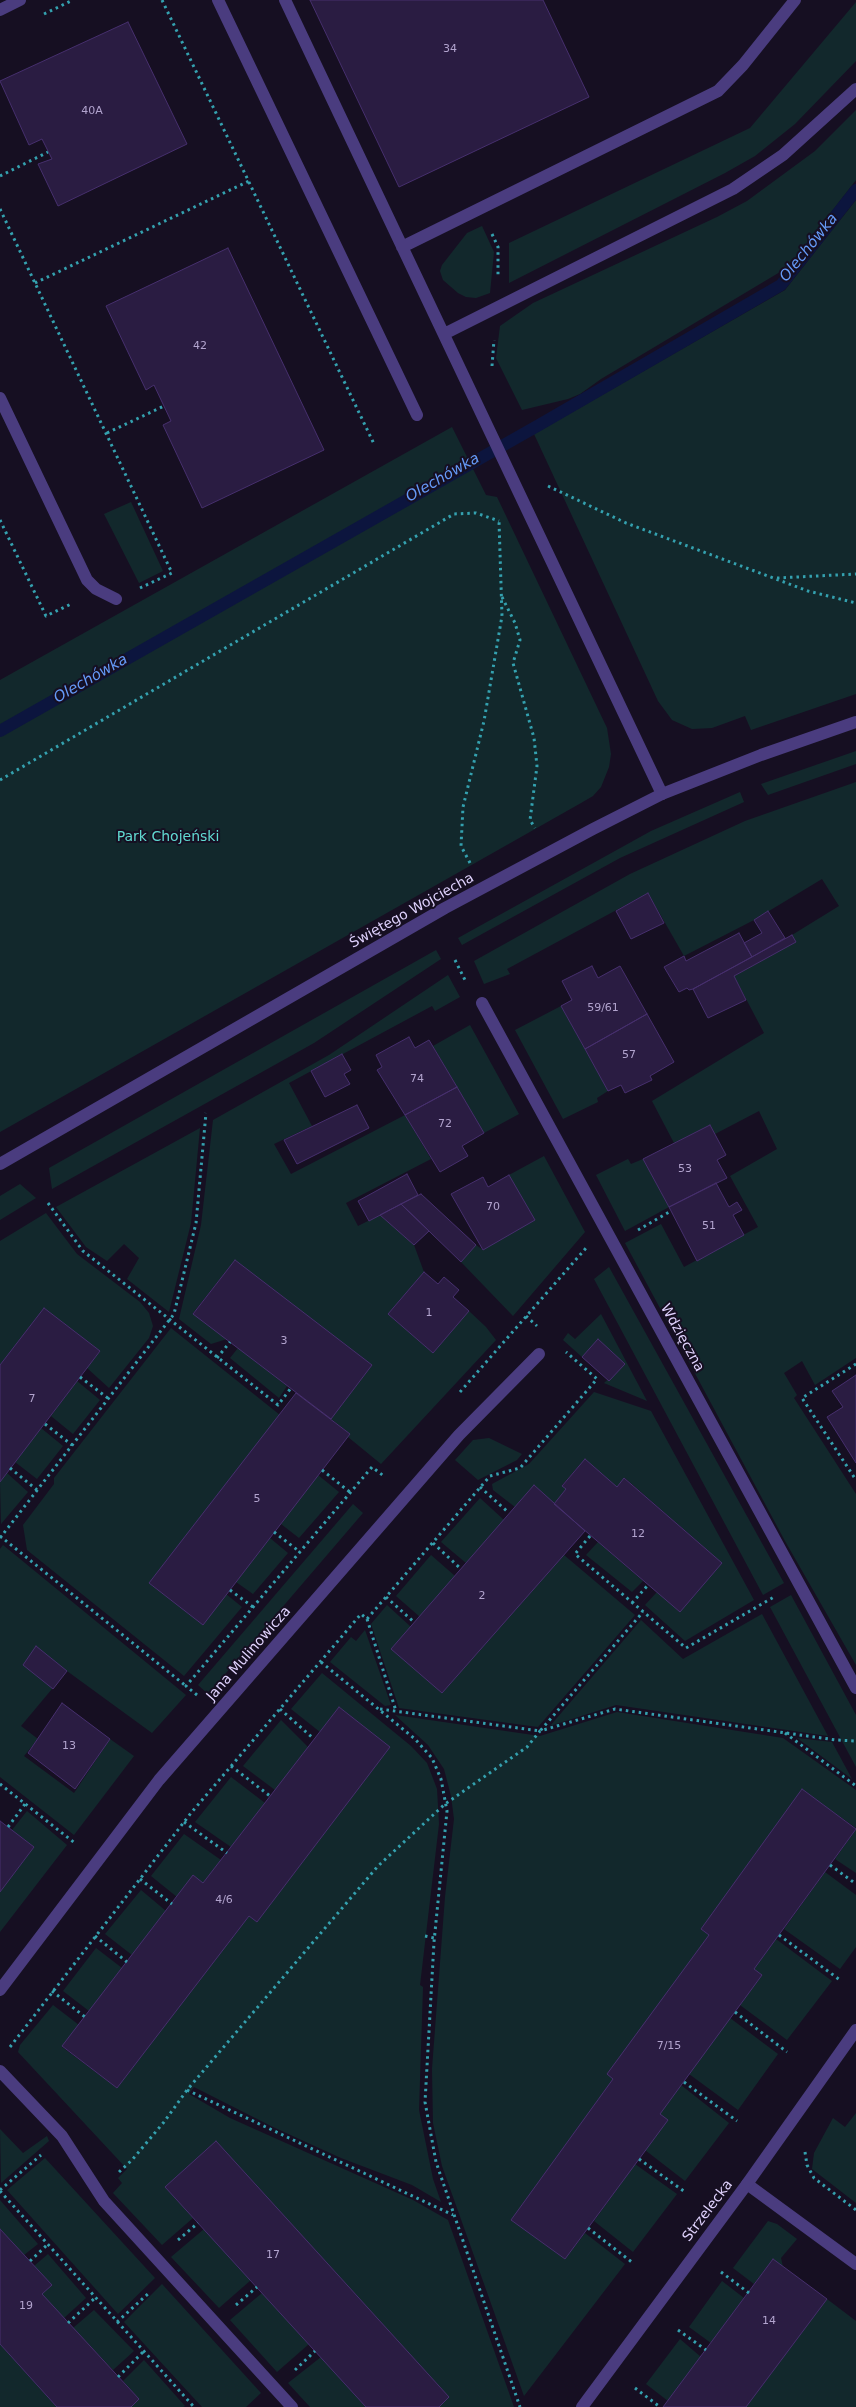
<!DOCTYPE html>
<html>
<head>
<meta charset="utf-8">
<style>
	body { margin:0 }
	canvas { display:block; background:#160f22 }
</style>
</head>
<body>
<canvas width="856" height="2407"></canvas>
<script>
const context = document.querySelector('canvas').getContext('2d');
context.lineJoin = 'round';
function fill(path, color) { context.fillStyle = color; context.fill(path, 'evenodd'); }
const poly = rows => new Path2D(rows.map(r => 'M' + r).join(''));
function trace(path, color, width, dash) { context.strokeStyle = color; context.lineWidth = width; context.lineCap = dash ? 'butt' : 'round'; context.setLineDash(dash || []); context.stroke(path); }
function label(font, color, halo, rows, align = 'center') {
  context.font = font + ' "DejaVu Sans",sans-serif'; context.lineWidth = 4; context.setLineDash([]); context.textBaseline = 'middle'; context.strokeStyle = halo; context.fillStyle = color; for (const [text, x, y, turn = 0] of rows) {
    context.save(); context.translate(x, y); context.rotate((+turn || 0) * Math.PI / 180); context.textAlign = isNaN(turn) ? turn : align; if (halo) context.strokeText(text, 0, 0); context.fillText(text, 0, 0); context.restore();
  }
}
fill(poly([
	[856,2,856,61,795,124,755,156,725,173,509,283,509,243,750,128],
	[856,110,856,180,795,259,780,272,601,379,580,394,568,399,522,410,496,358,500,326,533,303,717,217,747,201,815,151],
	[856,200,856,694,751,730,745,716,712,728,692,729,672,720,658,701,534,434,785,290],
	[482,226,494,252,490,293,476,298,466,297,458,293,443,280,440,271,442,265,467,233],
	[452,427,486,495,497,497,607,728,611,754,609,767,601,787,593,796,581,803,0,1132,0,680],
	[131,502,163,571,139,583,104,514],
	[856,751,856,764,768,795,761,784],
	[856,782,856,1358,815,1385,802,1361,784,1373,797,1395,794,1398,856,1494,856,1665,785,1541,625,1243,661,1224,684,1267,758,1227,730,1176,777,1149,759,1111,715,1134,710,1125,674,1143,652,1101,764,1033,734,976,795,942,792,935,839,906,822,879,754,920,684,956,648,893,507,969,510,974,484,984,474,961,630,874,745,821],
	[740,792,744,802,620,858,462,945,458,938,651,831],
	[436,950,441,959,314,1043,52,1189,49,1168],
	[448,975,460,997,435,1011,432,1006,289,1083,312,1126,274,1144,291,1174,405,1115,431,1159,346,1203,358,1226,380,1215,414,1245,424,1272,388,1314,433,1353,469,1311,486,1327,496,1340,381,1464,348,1437,350,1434,331,1419,372,1365,235,1260,193,1313,227,1339,211,1344,179,1319,201,1225,213,1120,329,1055],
	[561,1006,608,1091,597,1098,598,1102,563,1119,515,1030],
	[470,1025,519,1114,484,1133,433,1046],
	[200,1128,191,1223,169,1312,127,1279,139,1258,124,1244,107,1261,86,1247,56,1207],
	[544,1156,585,1232,513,1316,461,1262,476,1245,483,1250,509,1175],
	[628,1159,631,1164,643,1159,669,1207,625,1231,596,1175],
	[20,1184,36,1198,0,1220,0,1196],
	[46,1213,77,1254,140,1302,149,1313,153,1326,149,1338,109,1388,87,1368,100,1351,44,1308,0,1365,0,1241],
	[609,1267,784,1583,763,1595,594,1279],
	[601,1314,647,1401,604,1383,625,1364,598,1340,582,1357,563,1340,568,1333,575,1339],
	[171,1328,280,1415,149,1583,203,1625,226,1594,242,1607,184,1676,27,1550,23,1525,54,1484,54,1478],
	[238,1348,287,1386,279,1398,230,1358],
	[77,1381,100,1400,73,1434,51,1416],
	[594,1392,651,1411,754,1600,685,1641,645,1605,657,1592,680,1612,722,1563,625,1478,617,1487,585,1459,562,1485,566,1489,554,1504,534,1485,515,1507,493,1490,492,1484,529,1464],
	[41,1428,63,1446,37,1479,15,1462],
	[489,1438,522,1454,517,1460,478,1480,455,1460,473,1440],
	[7,1473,28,1492,1,1524,0,1482],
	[318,1475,339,1492,299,1538,281,1524],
	[480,1498,504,1520,466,1563,441,1542],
	[353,1504,363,1513,208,1694,198,1685],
	[270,1538,288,1553,253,1594,236,1582],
	[598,1542,643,1581,632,1592,586,1555],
	[3,1545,186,1695,152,1733,67,1671,21,1726,38,1739,24,1756,74,1793,110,1739,134,1756,74,1835,0,1777,0,1549],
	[431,1555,455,1576,420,1617,396,1596],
	[564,1555,635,1615,538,1727,399,1708,371,1624,387,1605,411,1627,392,1649,442,1693],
	[791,1595,856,1715,856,1767,770,1607],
	[762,1614,828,1736,616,1705,550,1726,641,1620,683,1659],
	[365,1630,391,1705,385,1706,330,1662,351,1637,356,1641],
	[322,1673,411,1746,427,1763,437,1789,439,1824,420,1985,423,1987,419,2110,433,2179,441,2202,412,2185,341,2158,273,2127,194,2087,189,2094,230,2118,413,2200,448,2220,514,2407,439,2407,449,2397,216,2141,166,2187,193,2218,162,2245,113,2193,122,2183,118,2178,127,2169,18,2052,20,2045,53,2005,79,2025,62,2047,117,2088,249,1916,257,1922,390,1747,339,1707,320,1732,291,1709],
	[617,1712,783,1738,856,1790,856,1828,802,1790,701,1929,709,1935,613,2079,511,2220,565,2259,585,2233,625,2264,524,2396,442,2166,433,2123,432,2069,445,1897,454,1819,451,1796,444,1769,428,1745,395,1715,540,1736],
	[281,1720,308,1747,275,1790,243,1766],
	[797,1738,832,1742,852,1779],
	[231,1777,265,1803,231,1847,195,1822],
	[27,1811,67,1845,0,1932,0,1892,34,1847,12,1830],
	[856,1829,856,1873,835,1859],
	[184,1834,221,1860,203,1883,177,1897,151,1876],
	[825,1872,856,1895,856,1947,840,1969,784,1929],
	[141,1890,166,1911,132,1955,105,1934],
	[776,1939,832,1981,787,2040,740,2005,762,1975,754,1969],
	[96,1948,122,1968,89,2011,63,1991],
	[730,2018,778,2054,738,2110,689,2074],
	[681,2085,729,2123,685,2181,645,2150,660,2114],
	[856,2113,856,2203,812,2169,814,2153,833,2118,845,2127],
	[0,2129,23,2153,47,2136,49,2141,1,2183],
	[45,2158,155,2278,118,2314,7,2190],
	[635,2164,677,2194,633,2252,594,2221],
	[0,2200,38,2244,24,2255,0,2229],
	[768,2221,777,2224,797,2239,781,2258,783,2267,773,2259,754,2284,733,2268],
	[204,2229,251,2280,219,2308,171,2257],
	[48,2254,86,2298,64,2318,42,2294,52,2285,34,2266],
	[722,2281,744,2298,711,2343,689,2327],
	[162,2284,261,2393,246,2407,202,2407,124,2322],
	[262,2293,309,2344,277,2372,230,2320],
	[827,2299,856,2321,856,2407,746,2407],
	[94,2310,134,2351,113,2370,73,2328],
	[680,2339,701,2357,668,2401,646,2384],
	[0,2344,57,2407,0,2407],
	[321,2357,366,2407,310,2407,288,2383],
	[144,2360,185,2406,183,2407,131,2407,139,2399,123,2381]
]), '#12282c');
trace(poly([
	[0,731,539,425,781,285,856,190]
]), '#0c153e', 12);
const building = poly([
	[310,0,543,0,589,97,399,187,310,0],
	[128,22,187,144,58,206,38,164,52,159,42,139,29,145,0,81,128,22],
	[228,248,324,450,202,508,163,425,171,421,154,385,146,390,106,306,228,248],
	[648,893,664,923,631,939,616,911,648,893],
	[768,911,785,938,752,957,744,943,762,933,754,920,768,911],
	[739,933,752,957,693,989,689,990,687,988,679,992,664,967,684,956,686,961,739,933],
	[792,935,796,942,734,976,746,1000,708,1018,693,989,792,935],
	[592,966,598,978,620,966,647,1014,585,1049,561,1006,572,1000,562,981,592,966],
	[647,1014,674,1062,650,1076,652,1080,625,1093,621,1085,608,1091,585,1049,647,1014],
	[409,1037,415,1048,429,1040,457,1087,405,1115,377,1070,382,1067,376,1055,409,1037],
	[342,1054,351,1070,344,1074,350,1084,325,1097,311,1071,342,1054],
	[457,1087,484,1133,462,1146,468,1156,440,1172,405,1115,457,1087],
	[357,1105,369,1128,297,1164,284,1140,357,1105],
	[710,1125,726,1155,717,1160,727,1178,669,1207,643,1159,710,1125],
	[407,1174,418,1195,369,1221,358,1201,407,1174],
	[509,1175,535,1220,483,1250,451,1194,483,1177,488,1187,509,1175],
	[716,1183,729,1207,737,1202,742,1210,733,1215,744,1235,697,1261,669,1207,716,1183],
	[421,1194,476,1245,461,1262,401,1204,421,1194],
	[401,1204,429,1231,414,1245,380,1215,401,1204],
	[235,1260,372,1365,331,1419,193,1314,235,1260],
	[424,1272,438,1284,444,1277,459,1290,453,1297,469,1311,433,1353,388,1314,424,1272],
	[44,1308,100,1351,0,1482,0,1365,44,1308],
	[598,1339,625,1364,609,1381,582,1357,598,1339],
	[856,1375,856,1463,827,1417,843,1407,832,1391,856,1375],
	[296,1393,350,1434,203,1625,149,1583,296,1393],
	[585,1459,617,1487,624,1478,722,1563,680,1612,554,1504,566,1489,562,1486,585,1459],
	[534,1485,585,1531,442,1693,391,1649,534,1485],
	[36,1646,67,1671,53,1689,23,1665,36,1646],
	[62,1703,110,1739,75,1789,28,1753,62,1703],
	[339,1707,390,1747,257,1922,249,1916,117,2088,62,2046,193,1875,203,1883,339,1707],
	[802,1789,856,1829,754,1969,762,1975,660,2114,668,2120,565,2259,511,2220,613,2079,607,2074,709,1935,701,1929,802,1789],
	[0,1821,34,1847,0,1892,0,1821],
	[216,2141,449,2397,439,2407,366,2407,165,2187,216,2141],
	[0,2229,52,2285,42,2294,139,2399,131,2407,57,2407,0,2344,0,2229],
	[773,2259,827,2299,746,2407,663,2407,773,2259]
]);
fill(building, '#2a1c42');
trace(building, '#462f6d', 1);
trace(poly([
	[162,0,374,444],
	[44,14,73,0],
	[0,176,48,152],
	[0,209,172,573,140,588],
	[492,234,498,247,498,276],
	[35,283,249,181],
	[492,366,494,340],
	[107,433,164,406],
	[548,486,626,523,808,591,856,603],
	[0,520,46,616,71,604],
	[777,578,856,574],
	[502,597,515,623,520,640,513,663,534,738,537,766,530,820,535,828],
	[0,780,454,514,476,513,499,521],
	[470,863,461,846,463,807,484,721,502,616,499,521],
	[455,960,466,982],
	[48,1203,83,1251,278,1405,291,1388],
	[638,1230,671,1211],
	[526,1316,537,1326],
	[217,1358,230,1342],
	[856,1364,802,1398,856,1480],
	[80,1377,109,1399],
	[460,1392,586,1248],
	[45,1424,72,1445],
	[10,1468,37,1490],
	[322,1470,351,1493],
	[480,1487,509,1513],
	[274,1532,300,1552],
	[0,1536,186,1686],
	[590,1536,575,1554,686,1648,774,1597],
	[0,1538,174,1314,196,1223,206,1113],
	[433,1543,461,1569],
	[230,1590,253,1607],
	[386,1597,415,1623],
	[632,1603,648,1585],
	[367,1619,396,1711],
	[321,1662,415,1739,432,1758,441,1779,447,1811,434,1942,425,2102,436,2162,520,2407],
	[197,1695,186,1686,372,1467,385,1477],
	[280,1709,314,1739],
	[380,1709,540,1731,643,1612],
	[785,1733,856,1786],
	[231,1766,270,1796],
	[0,1784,76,1844],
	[184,1822,227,1853],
	[8,1827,25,1804],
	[830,1865,856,1884],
	[140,1879,172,1904],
	[779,1935,840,1980],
	[95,1936,127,1962],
	[425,1936,434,1938],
	[52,1991,85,2017],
	[735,2012,787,2052],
	[10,2047,191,1813,361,1614,367,1619,490,1476,520,1468,597,1379,566,1352],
	[684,2082,737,2121],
	[187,2090,453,2215],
	[805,2152,807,2165,814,2178,856,2210],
	[639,2159,685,2192],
	[119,2172,132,2160,164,2122,187,2090,378,1866,445,1804,527,1747,540,1731,615,1709,836,1740,856,1741],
	[0,2190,41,2155],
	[0,2191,194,2407],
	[588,2228,633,2263],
	[178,2240,198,2223],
	[30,2261,47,2245],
	[721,2272,749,2293],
	[236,2305,257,2287],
	[117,2322,150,2292],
	[68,2323,95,2298],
	[678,2330,706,2350],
	[295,2370,315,2351],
	[118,2377,144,2351],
	[635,2388,660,2407]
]), '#34a1af', 3, [2.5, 4]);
trace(poly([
	[218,0,417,415],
	[285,0,662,794],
	[0,10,20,0],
	[402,247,718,91,743,65,795,0],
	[444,334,733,189,783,155,856,89],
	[0,398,87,580,96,589,116,599],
	[747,2184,856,2264]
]), '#4a3c7f', 12);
trace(poly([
	[482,1003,856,1688],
	[0,1990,159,1780,459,1435,539,1354],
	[0,2071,62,2136,104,2201,292,2407],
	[582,2407,747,2184,856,2030]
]), '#4a3c7f', 12);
trace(poly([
	[0,1164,445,908,593,829,662,794,761,755,856,722]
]), '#4a3c7f', 12);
label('11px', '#b2a4ce', null, [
	["34",450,49],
	["40A",92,111],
	["42",200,346],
	["59/61",603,1008],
	["57",629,1055],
	["74",417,1079],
	["72",445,1124],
	["53",685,1169],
	["70",493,1207],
	["51",709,1226],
	["1",429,1313],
	["3",284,1341],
	["7",32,1399],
	["5",257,1499],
	["12",638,1534],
	["2",482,1596],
	["13",69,1746],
	["4/6",224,1900],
	["7/15",669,2046],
	["17",273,2255],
	["19",26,2306],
	["14",769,2321]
]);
label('14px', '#61dad1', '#160f22', [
	["Park Chojeński",168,837]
]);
label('14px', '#dfd2fd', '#160f22', [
	["Świętego Wojciecha",412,911,-29],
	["Wdzięczna",682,1338,61],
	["Jana Mulinowicza",249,1654,-49],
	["Strzelecka",708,2211,-53]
]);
label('italic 15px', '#659af8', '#160f22', [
	["Olechówka",809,248,-51],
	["Olechówka",443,478,-30],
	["Olechówka",91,679,-30]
]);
</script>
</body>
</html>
